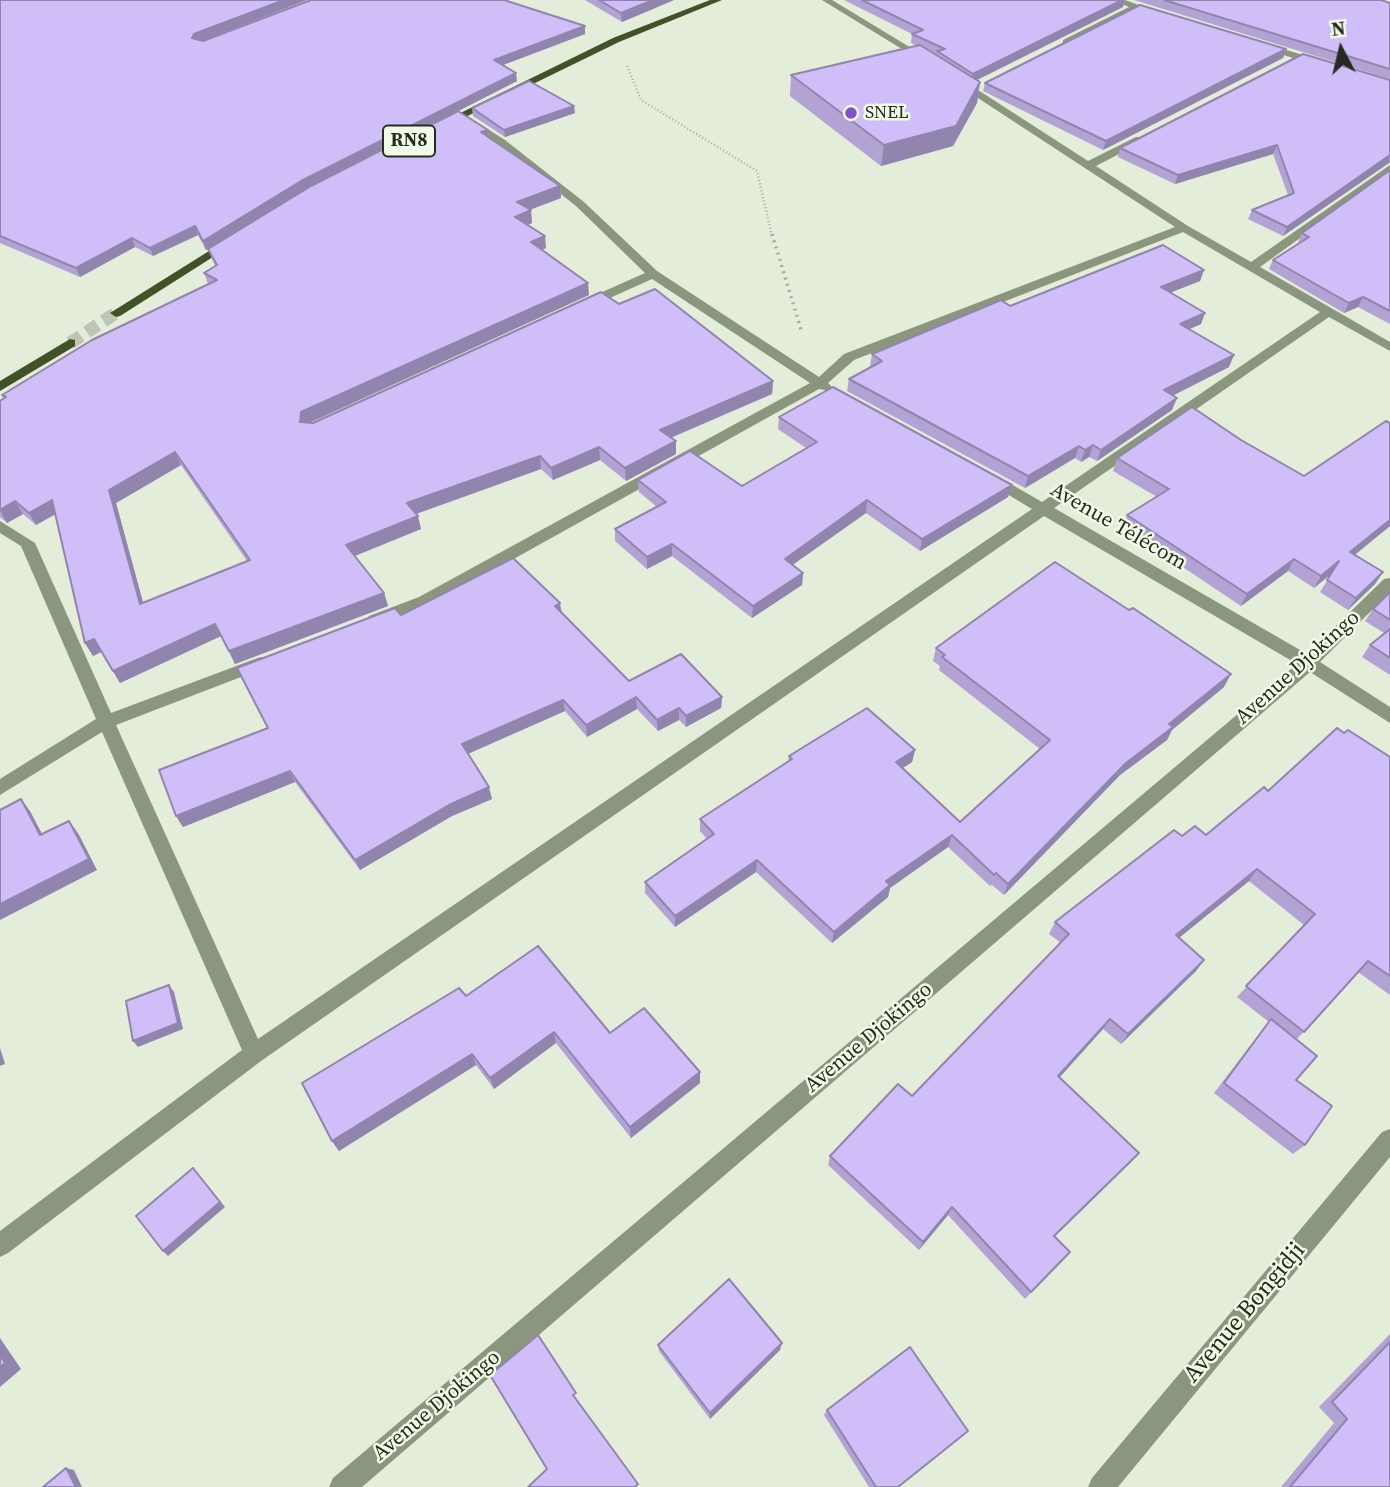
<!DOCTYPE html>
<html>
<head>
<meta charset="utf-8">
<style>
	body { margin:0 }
	#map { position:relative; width:1390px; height:1487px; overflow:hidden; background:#e4ecda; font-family:"Source Serif 4",serif }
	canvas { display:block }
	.north { position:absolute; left:1306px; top:14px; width:70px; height:70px; -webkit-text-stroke:5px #f1fae7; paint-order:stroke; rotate:353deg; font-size:19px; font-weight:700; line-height:28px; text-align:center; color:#272a23 }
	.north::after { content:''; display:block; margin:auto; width:24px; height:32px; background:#272a23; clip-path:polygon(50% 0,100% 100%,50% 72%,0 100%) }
</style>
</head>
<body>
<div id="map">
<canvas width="1390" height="1487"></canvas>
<div class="north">N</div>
</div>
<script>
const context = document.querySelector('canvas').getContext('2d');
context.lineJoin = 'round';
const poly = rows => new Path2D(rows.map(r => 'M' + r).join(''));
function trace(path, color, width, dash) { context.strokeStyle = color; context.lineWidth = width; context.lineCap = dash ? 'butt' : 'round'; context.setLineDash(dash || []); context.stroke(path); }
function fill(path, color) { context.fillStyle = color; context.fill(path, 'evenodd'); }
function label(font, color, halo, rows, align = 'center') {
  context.font = font + ' "Source Serif 4",serif'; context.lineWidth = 5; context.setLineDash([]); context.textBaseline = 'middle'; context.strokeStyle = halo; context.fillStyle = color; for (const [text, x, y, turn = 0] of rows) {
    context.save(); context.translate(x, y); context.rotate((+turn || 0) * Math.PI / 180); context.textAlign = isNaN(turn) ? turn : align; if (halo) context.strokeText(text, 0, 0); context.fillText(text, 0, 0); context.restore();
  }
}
trace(poly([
	[70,343,116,313]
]), '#bec5b5', 13, [13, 7]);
trace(poly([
	[627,66,641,100,757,171,772,236]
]), '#a6ad9e', 2.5, [1, 2.5]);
trace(poly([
	[772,234,802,333]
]), '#a6ad9e', 3.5, [2, 4.5]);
fill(poly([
	[822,0,832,0,931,60,923,62,822,0],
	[1112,0,1125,0,1164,14,1160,17,1137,10,1069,44,1063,44,1063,40,1129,7,1112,0],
	[1263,43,1323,61,1325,63,1320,66,1260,48,1258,46,1263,43],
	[955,79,961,79,1088,161,1136,137,1144,137,1144,141,1096,166,1188,226,1251,262,1390,165,1390,173,1260,267,1390,342,1390,351,1329,317,1054,508,1307,654,1384,579,1390,578,1390,592,1320,662,1390,707,1390,723,1310,672,362,1487,329,1487,333,1478,1297,664,1044,516,261,1061,8,1253,0,1257,0,1231,242,1050,102,732,0,795,0,779,96,719,21,546,0,533,0,521,35,543,111,713,255,659,261,657,269,663,267,667,116,725,258,1039,1032,509,987,482,985,479,987,476,997,476,1042,502,1320,312,1183,232,854,360,828,383,833,388,831,391,819,389,431,605,381,624,369,624,367,620,369,616,419,597,810,383,652,279,590,307,582,307,582,301,645,273,576,206,497,144,464,123,464,119,472,119,505,140,584,202,657,271,819,377,844,354,1175,227,955,83,955,79],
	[1390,1129,1390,1157,1118,1487,1088,1487,1092,1478,1382,1132,1390,1129]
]), '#8b967e');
fill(poly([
	[710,0,722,0,619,42,447,126,438,124,613,38,710,0],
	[225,241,235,243,120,316,116,317,110,313,225,241],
	[70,339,75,340,75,346,0,391,0,381,70,339]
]), '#405227');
fill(poly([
	[0,0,307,0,201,41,203,41,585,34,503,65,517,81,458,111,488,130,489,137,560,186,561,198,530,210,532,223,527,225,546,248,542,250,589,295,310,422,313,423,619,304,773,381,772,394,671,438,676,454,626,481,600,460,553,480,541,469,416,514,421,529,354,556,384,593,388,606,235,664,221,636,120,683,101,652,93,656,85,643,56,514,36,525,23,514,7,523,0,517,0,401,4,399,2,395,208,284,204,273,215,266,208,249,334,174,304,190,206,250,198,235,153,256,135,247,80,277,0,243],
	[181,465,247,561,143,603,116,503],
	[585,0,674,0,622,22],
	[844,0,1125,0,1123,7,977,80,980,82,977,103,953,146,881,166,790,96,791,75,917,46,911,43,912,34],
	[1134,0,1381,0,1390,3,1390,79],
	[1286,49,1283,58,1103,150,983,91,985,83],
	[1390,80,1390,163,1389,163,1283,236,1248,219,1252,210,1288,195,1273,154,1175,184,1118,157,1120,148],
	[472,108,575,113,505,137,473,116],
	[1390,170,1390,324,1358,307,1344,313,1269,269,1273,260,1298,243,1302,233],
	[1204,270,1200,281,1171,292,1201,324,1189,329,1229,367,1172,396,1172,410,1097,461,1089,457,1081,462,1075,458,1025,488,847,391,849,379,872,367,870,366,872,354,1010,306],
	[779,417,1012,485,1008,497,920,551,866,513,792,565,803,573,802,585,752,618,672,556,647,569,615,541,615,529,657,507,639,492,638,480,742,486,806,448,778,429],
	[1241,440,1390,526,1355,555,1383,572,1375,584,1348,610,1320,592,1331,574,1314,588,1288,571,1241,606,1123,527,1127,515,1157,497,1113,471,1117,458],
	[1390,592,1390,675,1362,657,1370,645,1384,633,1365,621,1373,609],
	[561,612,629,681,722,697,721,708,686,727,679,720,658,731,637,709,587,737,565,711,468,754,492,799,452,816,360,870,295,782,183,827,176,816,267,728,401,615],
	[936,648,1224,687,1172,730,1167,740,1120,775,1004,895,992,885,990,886,948,847,890,888,888,897,832,943,756,872,675,927,645,893,645,882,707,839,700,831,700,819,788,761,789,756,915,750,912,762,903,768,960,822,1040,749,939,670,940,666,933,661],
	[1344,733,1390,757,1390,995,1358,972,1297,1039,1296,1080,1305,1145,1293,1154,1214,1093,1262,1030,1269,1022,1237,997,1304,925,1249,881,1179,938,1204,960,1196,971,1121,1044,1103,1029,1059,1077,1131,1162,1055,1236,1070,1252,1025,1299,948,1215,919,1250,828,1165,830,1156,912,1096,1061,943,1049,934,1055,922,1182,836,1206,835,1268,791],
	[466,996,610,1033,700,1083,631,1138,556,1043,494,1089,476,1065,339,1151,332,1141],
	[1390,1334,1390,1487,1281,1487,1334,1423,1319,1407],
	[658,1345,780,1350,710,1419,659,1351],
	[827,1410,898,1487,869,1487,824,1415]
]), '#b2a3d4');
fill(poly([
	[284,0,307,0,196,43,192,38,194,34],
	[653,0,674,0,622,22,621,13],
	[1122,0,1125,0,1123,7,971,83,973,74],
	[585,26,585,34,495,68,494,60],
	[1286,49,1283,58,1103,150,1106,141],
	[516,73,517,81,304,190,206,250,203,241,301,181],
	[980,82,977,103,953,146,881,166,884,145],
	[574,106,575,113,505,137,504,130],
	[488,130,489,142,481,132],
	[1277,145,1273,154,1175,184,1178,175],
	[1390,155,1389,163,1283,236,1287,227],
	[560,186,561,198,518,214,517,202],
	[531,210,532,223,517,230,515,217],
	[195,226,198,235,153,256,150,248],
	[545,236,546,248,532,255,531,242],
	[132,238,135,247,80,277,76,268],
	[1204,270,1200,281,1157,298,1161,287],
	[588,283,589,295,305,425,300,422,301,412],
	[1363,297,1358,307,1344,313,1349,303],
	[1205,313,1201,324,1176,335,1180,324],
	[1234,355,1229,367,1160,402,1164,390],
	[773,381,772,394,660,442,660,430],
	[1177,398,1172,410,1097,461,1101,450],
	[676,441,676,454,626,481,625,468],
	[1093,445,1089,457,1081,462,1085,450],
	[1079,446,1075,458,1025,488,1028,476],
	[599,447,600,460,553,480,551,468],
	[175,452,181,465,116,503,147,617,140,604,109,490],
	[540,456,541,469,410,516,407,503],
	[1012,485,1008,497,920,551,922,539],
	[52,500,59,512,36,525,29,513],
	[867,500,866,513,784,571,785,559],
	[15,501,23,514,7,523,0,510],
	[418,516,421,529,350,558,346,545],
	[1390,520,1390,526,1343,564,1350,552],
	[672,544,672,556,647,569,647,557],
	[1294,559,1288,571,1241,606,1247,594],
	[1339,561,1332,573,1314,588,1321,576],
	[1383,572,1375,584,1348,610,1356,598],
	[803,573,802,585,752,618,753,606],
	[384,593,388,606,235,664,229,651],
	[560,603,562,615,555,606],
	[215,624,221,636,120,683,113,671],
	[94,639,101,652,93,656,85,643],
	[1231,674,1224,687,1172,730,1167,740,1120,775,1004,895,1008,884,1126,763,1169,724],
	[636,697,637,709,587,737,586,725],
	[722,697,721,708,686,727,686,716],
	[563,700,565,711,465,755,462,744],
	[679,708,679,720,658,731,657,720],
	[915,750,912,762,893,774,896,762],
	[290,771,295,782,183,827,176,816],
	[489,787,492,799,452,816,360,870,355,860,449,805],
	[21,799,30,811,49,847,40,835],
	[69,821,78,833,97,870,0,920,0,904],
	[952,835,948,847,890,888,888,897,832,943,834,932,886,881],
	[757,860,756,872,675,927,675,916],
	[1257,869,1249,881,1169,946,1176,935],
	[1204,960,1196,971,1121,1044,1128,1034],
	[169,985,174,992,183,1029,138,1047,133,1041],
	[1110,1019,1103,1029,1052,1086,1058,1076],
	[554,1032,556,1043,494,1089,490,1078],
	[0,1048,5,1064,0,1066],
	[472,1054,476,1065,339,1151,332,1141],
	[700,1072,700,1083,631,1138,630,1127],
	[1139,1153,1131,1162,1048,1243,1054,1236],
	[193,1168,225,1207,168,1256,163,1251],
	[952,1207,948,1215,919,1250,923,1242],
	[0,1338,21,1369,0,1387],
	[782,1343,780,1350,710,1419,710,1413],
	[66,1468,74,1470,82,1487,76,1487]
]), '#9185ad');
const building = poly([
	[0,0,284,0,194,34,192,38,203,41,311,0,504,0,585,26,494,60,516,73,301,181,203,241,195,226,150,248,132,238,76,268,0,236,0,0],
	[599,0,653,0,621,13,599,0],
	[862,0,1122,0,973,74,937,51,945,49,912,34,923,30,862,0],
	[1164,0,1381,0,1390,3,1390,69,1164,0],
	[1140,5,1286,49,1106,141,985,83,1140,5],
	[920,45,980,82,956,126,884,145,791,75,920,45],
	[1303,54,1390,80,1390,155,1287,227,1252,210,1294,193,1277,145,1178,175,1120,148,1303,54],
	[529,81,574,106,504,130,472,108,529,81],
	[458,111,488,130,481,132,560,186,517,202,531,210,515,217,545,236,531,242,588,283,301,412,300,422,313,423,601,292,619,304,655,289,773,381,660,430,676,441,625,468,599,447,551,468,540,456,407,503,418,516,346,545,384,593,229,651,215,624,113,671,94,639,85,643,52,500,29,513,15,501,0,510,0,401,6,397,2,395,92,340,217,280,204,273,217,265,208,249,311,186,458,111],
	[175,452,250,560,140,604,109,490,175,452],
	[1390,170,1390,311,1363,297,1349,303,1273,260,1309,237,1302,233,1390,170],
	[1163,245,1204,270,1161,287,1205,313,1180,324,1234,355,1164,390,1177,398,1101,450,1093,445,1085,450,1079,446,1028,476,849,379,882,361,872,354,1001,300,1010,306,1163,245],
	[833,387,1012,485,922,539,867,500,785,559,803,573,753,606,672,544,647,557,615,529,666,502,638,480,690,451,742,486,817,442,779,417,833,387],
	[1192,407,1241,440,1304,476,1386,421,1390,423,1390,520,1350,552,1383,572,1356,598,1327,580,1339,561,1321,576,1294,559,1247,594,1127,515,1169,489,1117,458,1192,407],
	[513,558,560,603,555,606,629,681,681,654,722,697,686,716,679,708,657,720,636,697,586,725,563,700,462,744,489,787,449,805,355,860,290,771,176,816,159,770,268,728,237,668,395,608,401,615,513,558],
	[1055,562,1129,610,1133,608,1231,674,1169,724,1173,727,1126,763,1008,884,996,873,994,875,952,835,886,881,890,885,834,932,757,860,675,916,645,882,714,834,700,819,792,759,789,756,867,708,915,750,896,762,960,822,1050,740,942,657,945,655,936,648,1055,562],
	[1390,592,1390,620,1373,609,1390,592],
	[1390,629,1390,658,1370,645,1390,629],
	[1337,728,1344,733,1348,730,1390,757,1390,976,1368,961,1304,1032,1246,986,1315,914,1257,869,1176,935,1204,960,1128,1034,1110,1019,1058,1076,1139,1153,1054,1236,1070,1252,1031,1292,952,1207,923,1242,830,1156,898,1084,912,1096,1069,934,1055,922,1174,830,1182,836,1195,826,1206,835,1264,787,1268,791,1337,728],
	[21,799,40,835,69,821,89,859,0,904,0,810,21,799],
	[538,946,610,1033,644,1008,700,1072,630,1127,554,1032,490,1078,472,1054,332,1141,302,1083,459,988,466,996,538,946],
	[169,985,178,1023,133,1041,126,1001,169,985],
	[1271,1019,1317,1056,1296,1080,1332,1106,1305,1145,1224,1083,1271,1019],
	[193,1168,220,1202,163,1251,136,1216,193,1168],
	[729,1279,782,1343,710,1413,658,1345,729,1279],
	[538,1335,576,1393,573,1395,638,1484,635,1487,528,1487,547,1469,490,1375,538,1335],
	[1390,1342,1390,1487,1290,1487,1347,1419,1332,1402,1390,1342],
	[910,1347,968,1431,898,1487,876,1487,827,1410,910,1347],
	[0,1355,5,1363,0,1367,0,1355],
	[66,1468,76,1487,43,1487,66,1468]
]);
fill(building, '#cfbef7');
trace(building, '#9185ad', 2);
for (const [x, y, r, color] of [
	[851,113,7,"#8151c9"]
]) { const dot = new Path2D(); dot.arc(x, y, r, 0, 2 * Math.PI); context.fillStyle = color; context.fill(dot); trace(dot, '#f1fae7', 2.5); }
label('18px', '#272a23', '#f1fae7', [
	["SNEL",865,113]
], 'left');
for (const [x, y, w] of [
	[409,141,52]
]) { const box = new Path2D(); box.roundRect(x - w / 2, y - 15.5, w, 31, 5); context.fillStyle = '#f1fae7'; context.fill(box); trace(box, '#272a23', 2); }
label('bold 19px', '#272a23', null, [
	["RN8",409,141]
]);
label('21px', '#272a23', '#f1fae7', [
	["Avenue Télécom",1118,527,30],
	["Avenue Djokingo",1298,668,-42],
	["Avenue Djokingo",869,1038,-40],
	["Avenue Djokingo",437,1406,-40]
]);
label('24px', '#272a23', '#f1fae7', [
	["Avenue Bongidji",1245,1313,-50]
]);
</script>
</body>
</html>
